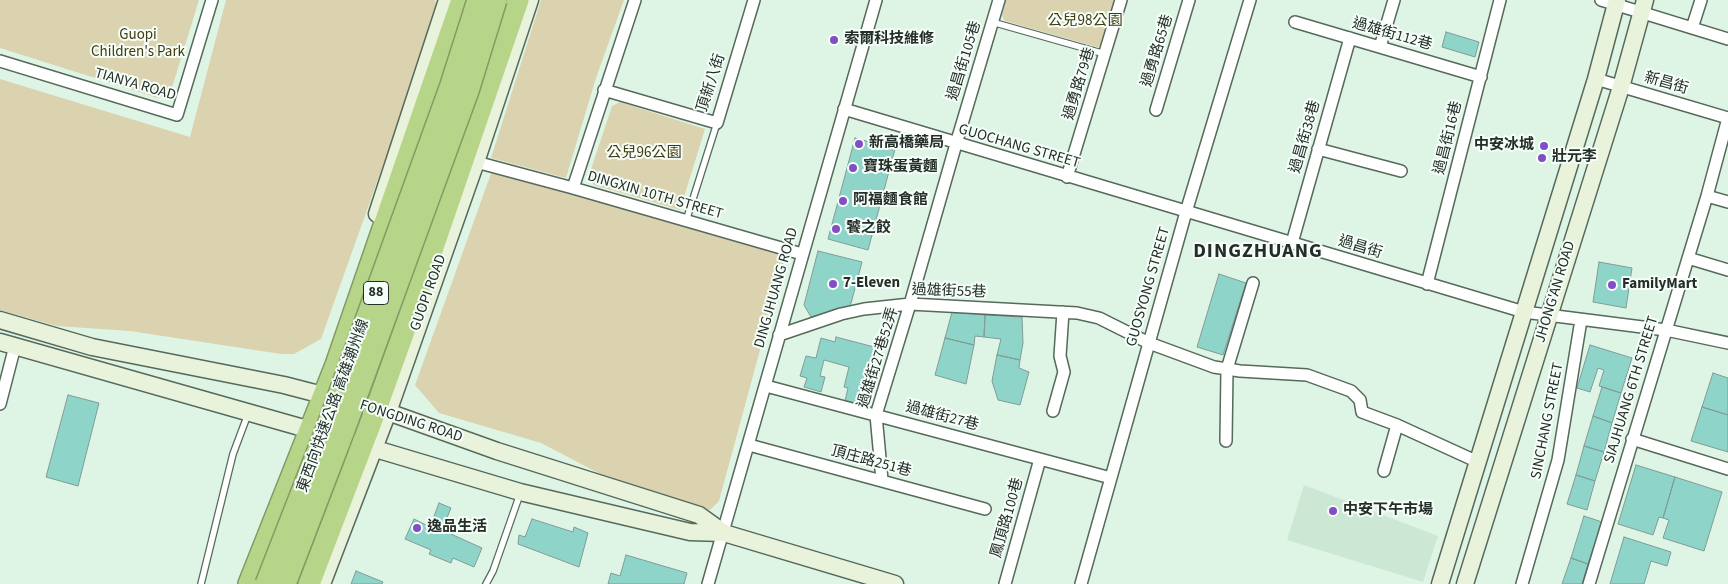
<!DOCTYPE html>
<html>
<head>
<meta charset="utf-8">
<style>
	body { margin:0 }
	canvas { display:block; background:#def5e5 }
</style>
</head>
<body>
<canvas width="1728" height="584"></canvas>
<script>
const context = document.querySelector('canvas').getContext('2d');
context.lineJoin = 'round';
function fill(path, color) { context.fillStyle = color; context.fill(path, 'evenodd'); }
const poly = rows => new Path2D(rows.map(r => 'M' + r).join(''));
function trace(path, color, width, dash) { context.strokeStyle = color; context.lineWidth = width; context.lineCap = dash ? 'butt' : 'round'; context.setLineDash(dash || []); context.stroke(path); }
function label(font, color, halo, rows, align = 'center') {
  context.font = font + ' "Source Sans 3","Noto Sans TC",sans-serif'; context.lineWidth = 4; context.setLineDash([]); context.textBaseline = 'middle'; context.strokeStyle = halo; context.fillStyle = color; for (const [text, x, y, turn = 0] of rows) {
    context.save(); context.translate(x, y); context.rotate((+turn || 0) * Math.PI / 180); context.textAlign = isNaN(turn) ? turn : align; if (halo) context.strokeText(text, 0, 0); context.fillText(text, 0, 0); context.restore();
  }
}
fill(poly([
	[1304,485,1438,536,1423,582,1287,540]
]), '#cce8d4');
fill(poly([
	[0,0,199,0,171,91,158,98,0,48],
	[226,0,435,0,438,11,321,339,294,354,281,354,130,331,57,326,0,310,0,79,190,137],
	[541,0,624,0,596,78,566,178,491,158],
	[1006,0,1116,0,1103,46,1097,47,1005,21,1002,16],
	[620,102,705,129,680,210,594,185,588,178,612,106],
	[493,168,779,249,785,258,719,501,710,510,610,479,541,443,439,413,415,385]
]), '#dbd3b0');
const building = poly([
	[1446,32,1479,42,1475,57,1442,47,1446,32],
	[855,138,895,149,868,250,828,239,855,138],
	[818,251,862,262,850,307,811,317,804,305,818,251],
	[1599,262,1632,268,1626,308,1593,302,1599,262],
	[1219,274,1246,283,1223,355,1197,347,1219,274],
	[952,312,985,315,984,337,975,336,974,345,945,338,952,312],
	[985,315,1022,317,1023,343,1020,360,997,355,1001,339,984,337,985,315],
	[836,337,878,348,862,406,845,401,848,388,844,387,849,367,824,360,820,376,825,377,821,392,804,387,807,378,800,376,806,356,816,358,821,338,835,342,836,337],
	[945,338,974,345,966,384,935,375,945,338],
	[1590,345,1632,358,1621,393,1599,386,1604,370,1598,368,1590,392,1577,388,1590,345],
	[997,355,1020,360,1019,368,1029,372,1020,405,998,400,992,381,997,355],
	[1713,373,1728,378,1728,415,1702,407,1713,373],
	[1602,387,1621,393,1612,423,1593,416,1602,387],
	[68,395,99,403,78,486,46,477,68,395],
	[1702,407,1728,415,1728,452,1691,441,1702,407],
	[1593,416,1612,423,1604,452,1584,446,1593,416],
	[1584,446,1604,452,1595,481,1576,475,1584,446],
	[1636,465,1675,477,1663,518,1659,517,1653,535,1618,524,1636,465],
	[1576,475,1595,481,1587,510,1567,504,1576,475],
	[1675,477,1722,492,1704,551,1663,538,1669,520,1663,518,1675,477],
	[439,503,451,508,442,530,482,548,474,567,453,558,451,563,429,554,431,550,405,539,414,519,430,527,439,503],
	[1584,516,1602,522,1588,564,1571,558,1584,516],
	[532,519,573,532,574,527,588,533,579,567,518,544,519,535,525,537,532,519],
	[1624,537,1671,552,1667,566,1651,561,1644,584,1610,584,1624,537],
	[626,555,687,573,684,584,608,584,611,573,620,576,626,555],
	[1571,558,1588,564,1582,584,1562,584,1571,558],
	[356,571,383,582,382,584,351,584,356,571]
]);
fill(building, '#8fd4c9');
trace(building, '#809c97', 1);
const lane = poly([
	[992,22,1105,54],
	[686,221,717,123],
	[201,584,233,454,248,414],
	[486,584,493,571,520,494]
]);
const street = poly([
	[635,0,573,188,802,254],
	[1601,0,1728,39],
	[1295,22,1481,77],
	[1692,28,1701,0],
	[1380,47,1394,0],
	[0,61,177,115,212,0],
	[1596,79,1728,118],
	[604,90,717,123,754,0],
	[844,109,1524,312,1666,330,1728,343],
	[1156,110,1189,0],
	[1318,149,1401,171],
	[476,162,573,188],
	[1067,177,1121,0],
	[1707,196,1728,202],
	[1292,243,1350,38],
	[1688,258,1728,270],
	[1427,284,1500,0],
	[779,335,841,314,864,309,910,304,1077,313,1099,318,1149,343,1214,367,1240,371,1307,375,1351,391,1360,400,1362,412,1397,425],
	[766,386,1111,478],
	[0,404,15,346],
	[1053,411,1064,372,1060,356,1063,312],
	[1632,439,1728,469],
	[1226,441,1227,369,1253,283],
	[749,445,985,509],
	[1384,471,1397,425,1478,462],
	[882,480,876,415,910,304,956,144,999,0],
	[708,584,876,0],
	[1005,584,1040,459],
	[1081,584,1186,212,1250,0],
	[1522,584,1558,460,1581,320],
	[1589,584,1707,196,1728,118]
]);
const secondary = poly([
	[377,214,447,0],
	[0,320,92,347,284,385,388,412,497,451,699,515,724,533],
	[0,342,321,433],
	[352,442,520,492,690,532,724,533,895,584],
	[322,584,388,412,476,162,530,0],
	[1440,584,1596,79,1617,0],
	[1465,584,1621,87,1645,0]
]);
const highway = poly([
	[249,584,336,365,462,0],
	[309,584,376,409,408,320,518,0]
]);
trace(lane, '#56695c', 8);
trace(street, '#56695c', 14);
trace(secondary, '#56695c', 19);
trace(highway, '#849a66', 24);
trace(lane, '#fff', 5.5);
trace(street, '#fff', 11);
trace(secondary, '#e9f2db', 16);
trace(highway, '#b7d588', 21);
const highwayBridge = poly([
	[266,584,328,425,451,85,478,0],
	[285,584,344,430,468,91,496,0]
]);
trace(highwayBridge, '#849a66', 24, []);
trace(highwayBridge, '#b7d588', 21);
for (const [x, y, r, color] of [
	[834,40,5,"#824dc5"],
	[859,144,5,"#824dc5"],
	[1544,146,5,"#824dc5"],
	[1542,158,5,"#824dc5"],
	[853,168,5,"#824dc5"],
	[843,201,5,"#824dc5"],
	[836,229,5,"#824dc5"],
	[833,284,5,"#824dc5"],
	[1612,285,5,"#824dc5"],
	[1333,511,5,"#824dc5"],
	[417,528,5,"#824dc5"]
]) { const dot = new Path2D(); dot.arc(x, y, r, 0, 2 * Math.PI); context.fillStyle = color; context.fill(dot); trace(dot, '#f5fef8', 2); }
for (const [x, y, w] of [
	[376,293,25]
]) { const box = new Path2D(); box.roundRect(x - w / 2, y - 11.5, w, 23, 4); context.fillStyle = '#f5fef8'; context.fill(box); trace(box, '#242d27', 1); }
label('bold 14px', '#242d27', null, [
	["88",376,293]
]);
label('15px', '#42380e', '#f5fef8', [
	["公兒98公園",1085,22],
	["Guopi",138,36],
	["Children's Park",138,53],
	["公兒96公園",644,154]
]);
label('15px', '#242d27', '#f5fef8', [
	["過雄街112巷",1392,35,16],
	["過勇路65巷",1158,51,-73],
	["過昌街105巷",965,61,-73],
	["頂新八街",712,83,-72],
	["過勇路79巷",1080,84,-73],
	["新昌街",1666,84,16],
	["TIANYA ROAD",135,85,16],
	["過昌街38巷",1306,137,-74],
	["過昌街16巷",1449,138,-76],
	["GUOCHANG STREET",1019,147,16],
	["DINGXIN 10TH STREET",655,196,16],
	["過昌街",1360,248,17],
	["GUOSYONG STREET",1149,287,-74],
	["DINGJHUANG ROAD",777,288,-74],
	["過雄街55巷",949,292,2],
	["JHONG'AN ROAD",1556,292,-73],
	["GUOPI ROAD",429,293,-70],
	["過雄街27巷52弄",879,358,-73],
	["SIAJHUANG 6TH STREET",1632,390,-73],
	["東西向快速公路 高雄潮州線",334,406,-70],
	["過雄街27巷",942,417,15],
	["SINCHANG STREET",1548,421,-79],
	["FONGDING ROAD",411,422,18],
	["頂庄路251巷",871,462,15],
	["鳳頂路100巷",1008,518,-74]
]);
label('bold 15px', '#242d27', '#f5fef8', [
	["索爾科技維修",844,40],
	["新高橋藥局",869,144],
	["中安冰城",1534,146,"right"],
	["壯元李",1552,158],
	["寶珠蛋黃麵",863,168],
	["阿福麵食館",853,201],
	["饕之餃",846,229],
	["7-Eleven",843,284],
	["FamilyMart",1622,285],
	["中安下午市場",1343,511],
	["逸品生活",427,528]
], 'left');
context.letterSpacing = '1px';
label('bold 20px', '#242d27', '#f5fef8', [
	["DINGZHUANG",1258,253]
]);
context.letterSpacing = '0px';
</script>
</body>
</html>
